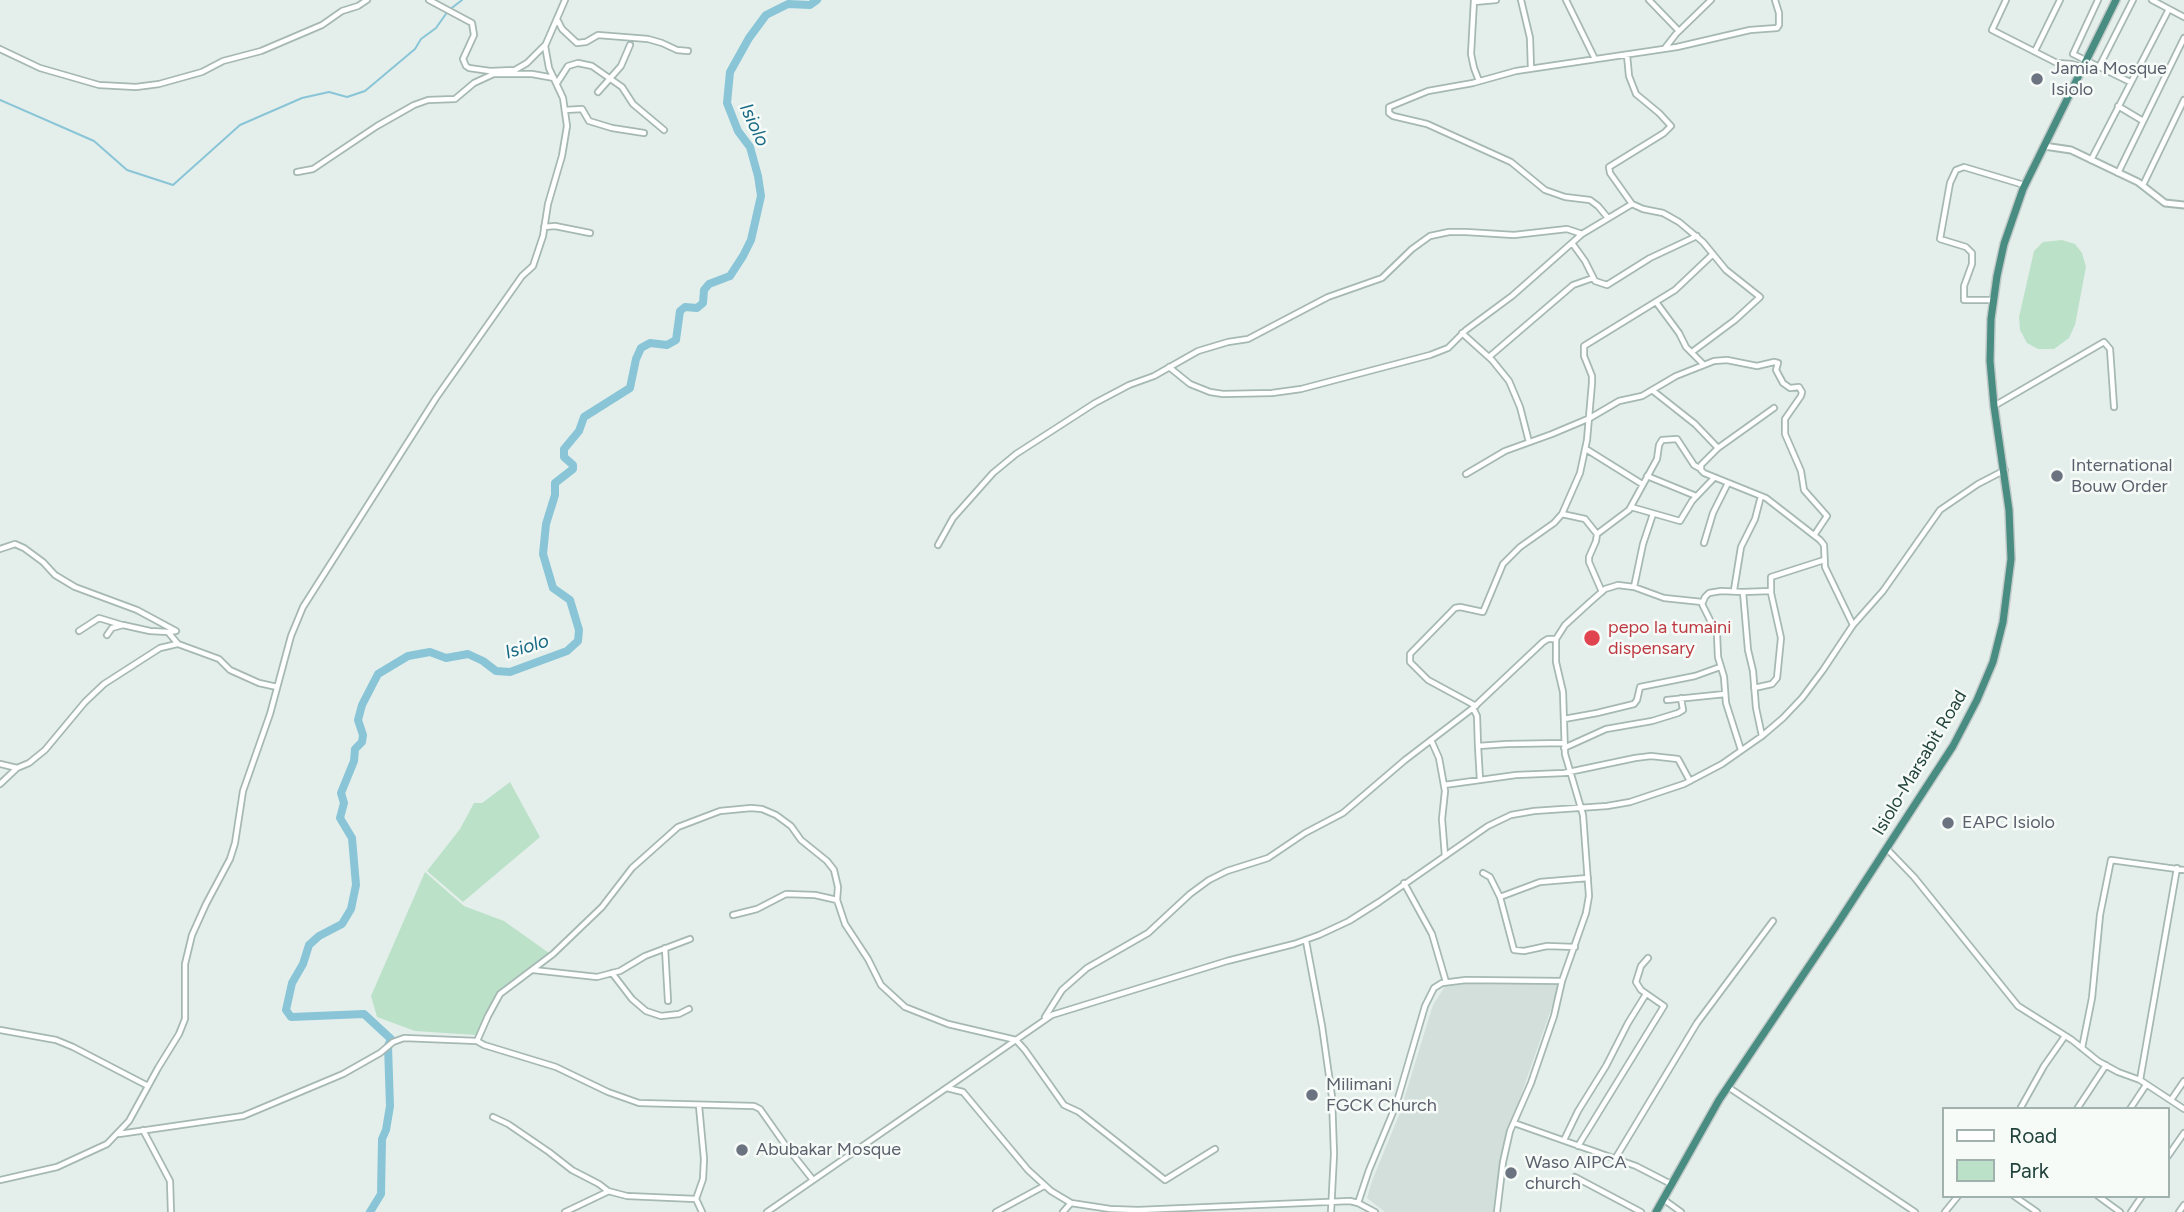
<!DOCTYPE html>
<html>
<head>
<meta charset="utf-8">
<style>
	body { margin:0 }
	#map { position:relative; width:2184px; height:1212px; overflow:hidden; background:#e4efeb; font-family:Figtree,sans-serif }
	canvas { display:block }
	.legend { position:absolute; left:1942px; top:1107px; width:228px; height:91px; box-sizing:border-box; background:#f6fbf8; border:2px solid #a1b1ad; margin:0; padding:9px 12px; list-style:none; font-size:21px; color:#22423c }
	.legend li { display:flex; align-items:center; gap:14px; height:35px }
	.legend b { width:35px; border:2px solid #a1b1ad }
</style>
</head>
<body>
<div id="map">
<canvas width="2184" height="1212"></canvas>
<ul class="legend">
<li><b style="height:9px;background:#fff"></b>Road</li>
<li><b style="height:19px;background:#bce1c9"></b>Park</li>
</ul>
</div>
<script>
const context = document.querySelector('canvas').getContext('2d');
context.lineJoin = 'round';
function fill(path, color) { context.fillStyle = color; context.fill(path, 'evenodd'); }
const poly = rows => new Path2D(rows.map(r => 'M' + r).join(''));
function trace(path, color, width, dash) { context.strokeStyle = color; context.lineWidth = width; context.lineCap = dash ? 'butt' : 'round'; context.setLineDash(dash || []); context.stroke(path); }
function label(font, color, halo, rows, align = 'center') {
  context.font = font + ' Figtree,sans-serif'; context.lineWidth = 5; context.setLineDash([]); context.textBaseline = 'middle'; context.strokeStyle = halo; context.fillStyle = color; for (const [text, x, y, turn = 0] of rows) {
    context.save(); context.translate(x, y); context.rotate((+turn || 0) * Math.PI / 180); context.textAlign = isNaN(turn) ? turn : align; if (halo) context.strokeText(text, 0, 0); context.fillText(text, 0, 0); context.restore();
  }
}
fill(poly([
	[1464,983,1558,984,1557,992,1505,1141,1499,1212,1385,1212,1367,1198,1372,1181,1399,1115,1433,1005,1445,986]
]), '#d2dfda');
fill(poly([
	[2062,240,2075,244,2082,253,2086,267,2075,325,2069,338,2054,349,2038,349,2027,343,2020,330,2019,317,2034,251,2043,242],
	[510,782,540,837,463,902,427,871,460,829,474,803,482,803],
	[425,872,464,906,504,921,549,953,505,986,476,1035,415,1031,377,1017,371,996]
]), '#bce1c9');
trace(poly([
	[0,100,94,141,127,170,173,185,240,125,302,98,329,92,347,97,365,91,415,49,421,39,436,28,448,11,462,0]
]), '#89c5d7', 2);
trace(poly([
	[370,1212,381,1194,382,1139,386,1130,390,1106,388,1046,391,1039,364,1014,291,1017,286,1010,292,983,303,964,309,945,319,936,342,924,351,909,356,885,352,838,340,818,344,803,341,793,354,761,355,749,362,742,363,735,358,720,362,705,378,674,408,656,430,652,446,658,468,654,483,661,496,671,510,672,567,651,578,641,579,630,570,600,553,588,543,554,546,524,555,495,555,483,573,469,573,465,564,457,564,449,579,431,584,417,630,388,636,359,641,348,650,343,667,345,676,340,680,311,685,307,697,308,703,303,704,290,709,284,730,276,743,256,751,240,761,196,758,176,750,147,738,131,727,103,730,72,749,38,766,15,788,4,810,5,817,0]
]), '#89c5d7', 8);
const minor = poly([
	[429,0,472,23,474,35,463,59,466,66,469,68,490,71,515,70,527,63,544,46],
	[1474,0,1471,54,1474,68,1479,81],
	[1521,0,1530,38,1531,69],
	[1566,0,1595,59],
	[1649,0,1679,31],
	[2006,0,1992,30,2057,63,2072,64,2082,67],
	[2098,0,2073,54,2130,82],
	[2152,0,2184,17],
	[1474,2,1496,0],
	[558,21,562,29,577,43,586,42,598,35,648,39,662,43,677,50,688,51],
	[1665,48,1676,34,1711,0],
	[0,49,40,68,99,85,136,87,159,84,202,72,223,61,261,51,322,25,342,11,358,6,367,0],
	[2035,51,2060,0],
	[1627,55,1629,76,1636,94,1659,113,1671,126,1664,133,1609,167,1610,173,1632,204],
	[2099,67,2133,0],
	[494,74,532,74,554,78],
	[557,83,568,66,578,63,592,66,622,87,633,104,664,130],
	[598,92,621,66,630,45],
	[2118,106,2143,121],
	[565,110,582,109,589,121,612,128,644,133],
	[2091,160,2169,9],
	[297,172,313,169,377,126,414,105,428,100,455,99,474,83,500,71],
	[2118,173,2184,38],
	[2143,185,2184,100],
	[1608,218,1598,206,1590,200,1565,197,1545,190,1511,162,1427,124,1393,116,1389,113,1389,107,1428,91,1473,83,1516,71,1677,47,1750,30,1777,28,1779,25,1779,13,1775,0],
	[544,227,555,226,590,233],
	[1572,243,1585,261,1595,281,1607,285,1650,258,1697,236],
	[1993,300,1964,300,1964,286,1972,264,1972,253,1966,247,1940,239,1950,183,1956,170,1964,167,2024,185],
	[1656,302,1679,333,1686,347,1704,365],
	[1462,333,1492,360,1509,381,1520,407,1529,442],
	[1489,357,1573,285,1593,278],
	[1169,367,1190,384,1210,392,1223,394,1272,393,1301,389,1430,355,1448,348,1466,330,1512,296,1582,234,1632,204,1643,209,1663,213,1679,222,1703,242,1726,270,1760,297,1735,320,1692,352],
	[1652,390,1695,424,1718,448],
	[1994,406,2104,342,2110,349,2114,407],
	[1774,408,1718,448,1701,465,1701,470,1704,473,1766,498,1820,540,1824,545,1825,567,1853,625],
	[1586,449,1642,484],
	[1466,474,1505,451,1552,434,1590,418,1619,401,1642,396,1676,376,1714,361,1727,360,1757,366,1774,362,1778,363,1776,370,1783,383,1790,388,1799,387,1802,392,1801,396,1785,419,1785,434,1801,471,1804,490,1827,516,1815,534],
	[1647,476,1696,496],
	[1631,507,1680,521,1692,501,1714,478],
	[1562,514,1585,519,1597,534,1596,541,1589,557,1589,562,1602,592],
	[1597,534,1629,510,1657,459,1659,445,1662,440,1677,439,1694,465,1701,469],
	[1704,543,1713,513,1728,483],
	[938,545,953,518,993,473,1016,454,1095,403,1129,385,1154,376,1198,351,1228,342,1248,339,1328,297,1382,278,1412,249,1430,236,1449,232,1466,232,1514,235,1567,229,1582,234],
	[0,549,15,544,24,548,43,562,55,575,75,587,137,610,176,631,168,632,178,644,219,659,230,670,259,683,277,687],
	[1634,587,1643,544,1653,514],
	[1734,590,1741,547,1755,519,1761,496],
	[1743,592,1771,591],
	[79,631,99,618,122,625],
	[107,635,112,628,123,625,150,631,168,632],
	[1754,688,1772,684,1777,678,1781,638,1771,593,1771,577,1824,560],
	[1667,700,1725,694],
	[1476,706,1428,680,1410,662,1410,654,1455,608,1460,607,1483,612,1503,564,1520,547,1554,523,1562,514,1580,473,1587,440,1592,383,1592,376,1584,356,1584,346,1675,290,1713,254],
	[1473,708,1477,716,1478,746],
	[1564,719,1597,713,1634,704,1637,700,1640,687,1695,676,1720,667],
	[1431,740,1439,758,1445,791,1442,819,1445,856],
	[1564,748,1606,729,1652,721,1678,713,1683,710,1681,698],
	[1741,750,1726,703,1724,677,1718,657,1717,634,1702,604,1705,597,1709,593,1721,591,1743,592,1748,650,1753,671,1756,708,1762,736],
	[0,764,17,768],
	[1480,780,1478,746,1507,744,1564,743],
	[0,784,17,768,29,763,45,750,85,702,104,684,160,648,177,644],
	[1444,785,1516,775,1564,773,1635,758,1651,756,1678,759,1690,781],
	[1887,849,1914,877,2018,1006,2072,1040,2098,1061,2118,1072,2140,1080,2184,1109],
	[1483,873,1490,877,1500,897,1514,950,1524,951,1547,946,1575,947],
	[1404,883,1432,934,1446,982],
	[1500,897,1540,882,1588,878],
	[733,915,757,909,786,894,815,895,837,900],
	[1306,941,1322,1026,1332,1097,1334,1154,1331,1212],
	[665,948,668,1001],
	[533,970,597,977,620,971,645,956,690,939],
	[612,973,632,999,646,1011,661,1016,679,1014,689,1009],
	[1045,1017,1062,990,1087,968,1148,933,1190,894,1209,880,1227,871,1268,858,1305,833,1343,813,1405,760,1473,708,1543,642,1548,639,1556,639],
	[0,1030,56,1040,73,1047,148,1086],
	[477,1041,488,1016,500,994,553,954,578,930,602,907,632,868,678,827,720,811,751,808,762,809,776,815,791,826,801,840,827,861,834,870,838,887,837,900,845,924,868,959,881,985,905,1007,948,1024,1016,1040,1025,1050,1064,1105,1079,1112,1165,1180,1215,1149],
	[2082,1048,2092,998,2100,915,2111,860,2184,870],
	[2140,1080,2177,868],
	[1728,1087,1915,1212],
	[947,1088,963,1092,1028,1170,1051,1191,1071,1203,1110,1209,1138,1210,1350,1201,1358,1203,1375,1212],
	[2171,1100,2184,1081],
	[699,1106,704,1159,703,1179,696,1199,702,1212],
	[2020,1109,2044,1066,2065,1036],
	[2077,1109,2106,1065],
	[2130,1109,2146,1085],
	[493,1117,508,1124,549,1152,572,1170,599,1184,608,1191,627,1196,696,1199],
	[1514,1123,1636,1166,1671,1184],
	[143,1130,170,1181,171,1212],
	[119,1134,243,1116,343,1074,380,1053,393,1042,404,1038,477,1041,484,1045,556,1067,608,1092,639,1103,754,1106,760,1109,786,1146,813,1180],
	[1564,1140,1578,1111,1606,1066,1628,1023,1646,994],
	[1578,1146,1664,1006,1641,990,1636,982,1641,966,1648,958],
	[2168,1156,2184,1133],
	[1615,1159,1697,1023,1773,921],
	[1575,1177,1641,1212],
	[0,1180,57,1167,107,1144,129,1121,158,1068,179,1034,185,1019,185,964,192,935,206,904,230,859,235,843,243,791,270,714,291,636,303,607,436,398,522,276,533,266,543,236,548,204,562,156,567,126,563,98,549,68,545,46,565,0],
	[2014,1196,2037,1212],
	[2098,1196,2120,1212],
	[1663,1199,1681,1212],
	[1358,1203,1369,1170,1396,1105,1425,1006,1434,988,1442,983,1466,980,1562,981],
	[565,1212,607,1192],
	[767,1212,1052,1015,1227,961,1294,944,1319,935,1349,921,1379,902,1488,826,1511,815,1534,811,1607,806,1630,802,1684,784,1722,764,1762,736,1783,718,1802,698,1823,670,1853,625,1883,591,1940,510,1978,484,2005,470],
	[996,1212,1044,1186],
	[1063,1212,1071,1203],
	[1497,1212,1503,1162,1510,1131,1531,1083,1554,1016,1562,981,1586,913,1589,896,1583,815,1565,754,1563,692,1556,662,1556,639,1565,625,1589,603,1605,589,1618,585,1634,587,1664,598,1702,602],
	[1945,1212,1958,1196],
	[2131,1212,2142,1196],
	[2179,1212,2184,1205]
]);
const tertiary = poly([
	[2044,146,2071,150,2138,182,2165,203,2184,205]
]);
const trunk = poly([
	[1656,1212,1719,1100,1836,926,1953,746,1977,700,1993,662,2003,622,2011,559,2009,510,1994,406,1990,361,1991,319,1997,276,2004,244,2023,189,2116,0]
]);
trace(minor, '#a6b8b3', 8);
trace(tertiary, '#a6b8b3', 9);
trace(trunk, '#c1cac8', 10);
trace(minor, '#fff', 4.5);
trace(tertiary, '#fff', 5);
trace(trunk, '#488c82', 7);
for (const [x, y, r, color] of [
	[2037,79,7,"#6b7280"],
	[2057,476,7,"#6b7280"],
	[1592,638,9,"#e0444e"],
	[1948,823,7,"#6b7280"],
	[1312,1095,7,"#6b7280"],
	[742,1150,7,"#6b7280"],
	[1511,1173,7,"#6b7280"]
]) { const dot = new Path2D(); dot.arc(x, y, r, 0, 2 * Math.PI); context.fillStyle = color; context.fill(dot); trace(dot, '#f6fbf8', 2.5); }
label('18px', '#5b616d', '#f6fbf8', [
	["Jamia Mosque",2051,69],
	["Isiolo",2051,90],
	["International",2071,466],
	["Bouw Order",2071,487],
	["EAPC Isiolo",1962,823],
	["Milimani",1326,1085],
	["FGCK Church",1326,1106],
	["Abubakar Mosque",756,1150],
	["Waso AIPCA",1525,1163],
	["church",1525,1184]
], 'left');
label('18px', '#be3a42', '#f6fbf8', [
	["pepo la tumaini",1608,628],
	["dispensary",1608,649]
], 'left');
label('18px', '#22423c', '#f6fbf8', [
	["Isiolo-Marsabit Road",1920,763,-59]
]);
label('italic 19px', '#176984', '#f6fbf8', [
	["Isiolo",754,125,65],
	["Isiolo",527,647,-17]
]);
</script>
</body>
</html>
